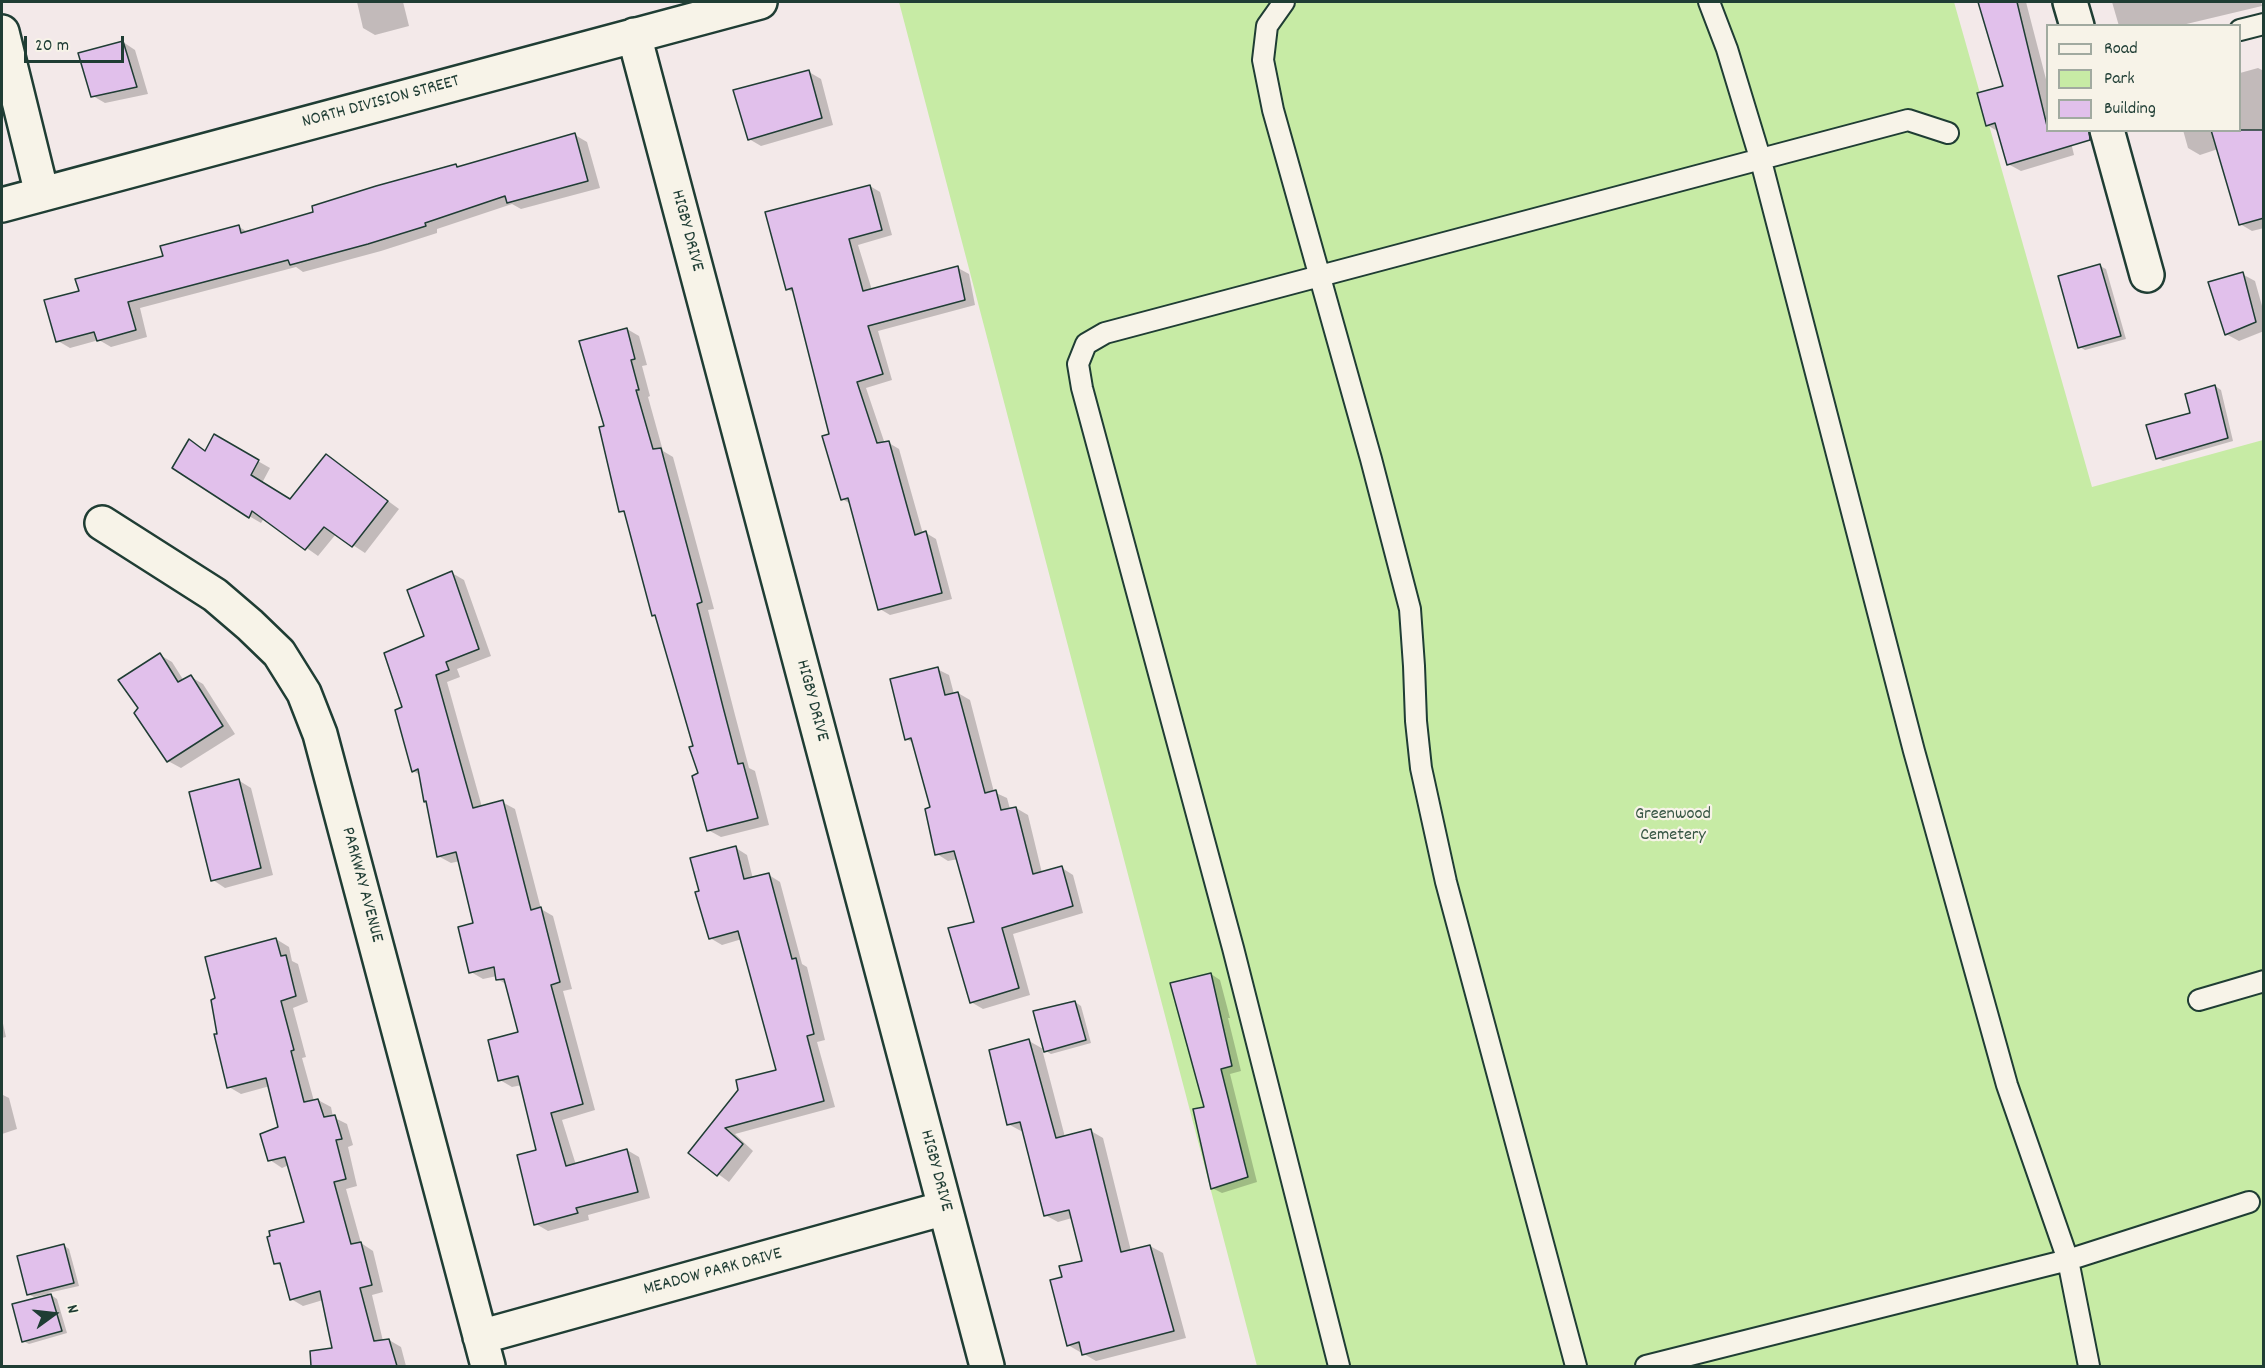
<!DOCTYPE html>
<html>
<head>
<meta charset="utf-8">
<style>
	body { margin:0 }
	#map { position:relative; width:2265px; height:1368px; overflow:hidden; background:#f3e9e9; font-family:Dekko,sans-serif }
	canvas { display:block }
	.frame { position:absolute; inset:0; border:3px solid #1f3d34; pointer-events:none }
	.legend { position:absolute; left:2046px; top:24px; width:195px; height:108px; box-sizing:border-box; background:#f7f3e8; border:2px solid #a1aaa0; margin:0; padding:8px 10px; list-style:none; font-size:18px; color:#1f3d34 }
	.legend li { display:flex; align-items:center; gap:12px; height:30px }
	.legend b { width:30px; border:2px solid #a1aaa0 }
	.north { position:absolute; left:24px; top:1284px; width:60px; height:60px; -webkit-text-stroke:4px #f7f3e8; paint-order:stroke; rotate:75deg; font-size:16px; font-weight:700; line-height:24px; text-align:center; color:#1f3d34 }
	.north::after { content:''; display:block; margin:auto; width:21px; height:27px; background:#1f3d34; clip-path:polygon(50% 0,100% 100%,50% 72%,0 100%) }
	.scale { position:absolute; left:24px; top:36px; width:100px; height:27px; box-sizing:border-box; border:3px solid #1f3d34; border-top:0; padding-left:8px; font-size:18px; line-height:21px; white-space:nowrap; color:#1f3d34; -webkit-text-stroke:4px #f7f3e8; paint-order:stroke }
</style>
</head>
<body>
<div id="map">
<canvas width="2265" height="1368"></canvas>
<div class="frame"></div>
<ul class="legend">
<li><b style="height:8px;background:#f7f3e8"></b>Road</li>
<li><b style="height:16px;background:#c7eba5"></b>Park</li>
<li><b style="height:16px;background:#e1c0eb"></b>Building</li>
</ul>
<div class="north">N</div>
<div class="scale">20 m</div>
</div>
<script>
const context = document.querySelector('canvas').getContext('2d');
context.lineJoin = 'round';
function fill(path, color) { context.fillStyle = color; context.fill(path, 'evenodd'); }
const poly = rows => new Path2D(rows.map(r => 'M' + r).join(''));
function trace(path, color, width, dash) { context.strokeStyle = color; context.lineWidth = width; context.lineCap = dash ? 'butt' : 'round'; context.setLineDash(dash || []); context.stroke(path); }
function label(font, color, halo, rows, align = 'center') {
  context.font = font + ' Dekko,sans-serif'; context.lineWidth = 4.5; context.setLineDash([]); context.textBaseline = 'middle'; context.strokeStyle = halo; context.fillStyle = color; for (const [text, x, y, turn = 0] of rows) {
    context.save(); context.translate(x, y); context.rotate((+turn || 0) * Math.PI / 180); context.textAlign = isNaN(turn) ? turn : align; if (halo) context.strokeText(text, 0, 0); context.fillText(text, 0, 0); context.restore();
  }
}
fill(poly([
	[899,2,1954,2,2092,487,2263,440,2263,1366,1257,1366]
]), '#c7eba5');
fill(poly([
	[357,2,403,2,409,26,375,35,363,28],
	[1979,2,2026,2,2048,87,2048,130,2068,130,2074,155,2021,171,2008,164,1999,132,1987,125,2005,87],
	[2112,2,2261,2,2262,6,2178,26,2119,26],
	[123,42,135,50,148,94,105,103,93,96],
	[2258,68,2264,71,2264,228,2252,231,2240,224,2218,149,2200,155,2188,148,2183,130,2240,130,2240,73],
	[809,72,821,79,833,125,761,146,749,139],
	[575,135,587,142,600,188,521,209,512,204,437,229,437,233,381,251,303,272,296,267,140,308,147,337,111,347,99,340,70,348,58,341,81,292,239,227,248,232],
	[870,186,880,192,892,235,858,245,872,290,958,268,969,274,975,305,878,331,892,380,866,388,885,444,889,443,899,449,923,534,926,533,936,539,952,599,890,615,880,609,851,504,842,499,830,435,795,293,787,289],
	[2100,266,2106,269,2126,339,2085,350,2080,347],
	[2242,274,2255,281,2264,313,2264,331,2239,341,2226,334],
	[627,329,639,336,647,365,642,366,650,396,648,397,663,451,673,457,714,609,708,610,735,715,749,768,755,771,769,825,721,837,708,830,695,747,657,617,653,615,626,514,621,511,606,427],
	[2215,386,2221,390,2233,441,2163,461,2157,458],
	[214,436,270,468,262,483,291,501,327,456,399,509,365,553,336,534,318,556,264,518,261,523,249,516,189,441,206,452],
	[452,573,464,580,491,656,457,669,460,677,447,682,482,807,502,802,515,809,541,909,553,916,572,989,563,991,595,1110,562,1120,576,1165,627,1150,639,1157,650,1198,588,1215,589,1220,548,1231,536,1224,538,1151,522,1085,512,1087,500,1080,520,1033,507,985,498,979,497,976,483,979,471,972,475,924,460,861,451,863,438,856,428,803,425,801,420,775,413,771,404,708,426,636],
	[160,655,172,662,184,681,191,677,203,684,235,734,181,768,168,761,140,708],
	[937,669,949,675,954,694,958,693,970,700,994,792,1007,798,1010,809,1016,808,1028,815,1042,873,1062,868,1073,875,1083,913,1013,934,1030,995,983,1009,971,1002,975,923,958,859,948,861,937,854,932,808,913,743,907,739],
	[238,780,251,788,273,875,225,888,213,880],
	[736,848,747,855,753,879,769,875,780,882,802,964,807,967,825,1040,817,1042,835,1107,735,1134,753,1151,729,1182,690,1153,778,1071,742,939,722,945,710,938,701,892],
	[276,939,289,947,292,961,298,964,308,1002,293,1008,306,1057,302,1058,314,1101,318,1100,331,1107,333,1117,347,1124,353,1145,348,1147,357,1186,346,1189,361,1243,373,1251,383,1292,372,1295,383,1341,389,1340,401,1347,406,1366,329,1366,325,1355,334,1351,323,1300,303,1306,291,1299,283,1267,275,1263,305,1223,289,1165,282,1168,270,1160,280,1128,270,1086,241,1094,229,1087,219,1035],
	[1211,974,1220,980,1230,1018,1228,1018,1241,1071,1230,1074,1257,1182,1222,1193,1212,1188,1206,1108],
	[1075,1002,1081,1006,1091,1043,1051,1054,1042,1049,1065,1137,1091,1131,1103,1138,1131,1251,1150,1246,1163,1253,1186,1338,1096,1361,1084,1354,1083,1351,1080,1352,1068,1345,1063,1278,1084,1262,1072,1218,1058,1222,1045,1215,1024,1130,1021,1131,1008,1124,1029,1041,1045,1050],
	[2,1019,6,1037,2,1038],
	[3,1095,9,1098,17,1129,2,1134,2,1096],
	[63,1245,69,1249,79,1286,48,1293,57,1299,67,1333,29,1344,23,1341,47,1297,47,1294,34,1297,28,1294]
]), '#0003');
const building = poly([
	[1978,2,2017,2,2048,130,2089,130,2090,140,2007,165,1995,123,1986,126,1977,93,2003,86,1978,2],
	[123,41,137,87,91,97,78,53,123,41],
	[809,70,822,118,748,140,733,90,809,70],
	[2211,130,2264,130,2264,218,2239,225,2211,130],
	[575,133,588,181,507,203,505,196,425,223,426,226,368,244,290,265,288,260,128,302,136,330,97,341,94,332,56,342,44,300,79,291,75,279,163,256,160,246,239,225,241,233,313,212,312,206,376,186,456,164,457,167,575,133],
	[870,185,882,230,849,239,863,291,958,266,965,300,868,326,883,374,857,382,877,443,889,441,915,535,926,531,942,593,878,610,848,498,841,500,822,436,829,434,792,288,786,290,765,212,870,185],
	[2100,264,2121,336,2078,348,2058,276,2100,264],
	[2243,272,2256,322,2225,335,2208,282,2243,272],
	[627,328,635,359,631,360,639,390,636,390,653,449,661,448,702,602,697,604,723,707,738,764,743,763,758,818,707,831,692,776,698,773,689,747,693,746,655,615,652,616,624,511,619,512,599,427,604,426,579,341,627,328],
	[2215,385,2228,438,2156,459,2146,425,2190,413,2185,394,2215,385],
	[214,434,259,460,251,475,290,499,326,454,388,501,352,547,324,527,305,550,252,511,249,518,172,468,189,439,205,451,214,434],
	[452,571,479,649,446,662,449,670,436,675,473,808,503,800,531,910,541,907,560,982,551,985,583,1104,551,1113,566,1166,627,1149,638,1192,576,1208,578,1213,534,1225,517,1155,536,1150,518,1076,498,1081,488,1040,518,1032,504,979,496,980,494,967,469,973,458,927,473,923,456,852,437,857,426,801,424,802,418,769,412,772,395,710,402,707,384,653,424,636,407,590,452,571],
	[160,653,178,682,191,675,223,726,167,762,134,713,138,708,118,680,160,653],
	[938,667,945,695,958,692,985,793,996,790,1001,810,1016,807,1033,874,1062,866,1073,906,1002,928,1019,988,970,1003,948,928,974,922,954,851,935,855,925,809,930,807,911,738,905,740,890,679,938,667],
	[239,779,261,868,211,881,189,792,239,779],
	[736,846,744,879,769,873,792,959,796,958,814,1034,807,1036,824,1101,725,1128,743,1144,717,1176,688,1153,738,1090,736,1080,776,1070,738,931,709,939,695,892,699,891,690,858,736,846],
	[276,938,281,956,286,955,296,996,281,1001,294,1050,291,1051,304,1102,318,1099,324,1117,335,1115,342,1139,336,1140,346,1179,334,1182,351,1244,361,1242,372,1285,360,1288,374,1341,389,1339,397,1366,311,1366,310,1351,332,1348,320,1291,290,1300,280,1263,274,1264,267,1237,270,1236,269,1231,304,1222,285,1157,268,1161,260,1134,278,1127,266,1078,227,1088,214,1034,217,1034,211,1000,215,998,205,957,276,938],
	[1211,973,1232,1066,1221,1069,1248,1177,1211,1189,1193,1109,1204,1107,1170,983,1211,973],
	[1075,1001,1086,1040,1044,1052,1033,1011,1075,1001],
	[1029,1039,1056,1138,1091,1129,1121,1252,1150,1245,1174,1331,1082,1355,1079,1342,1067,1346,1050,1280,1062,1277,1059,1266,1082,1261,1069,1210,1044,1216,1020,1122,1007,1125,989,1050,1029,1039],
	[64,1244,74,1283,27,1295,17,1256,64,1244],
	[51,1294,62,1331,22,1342,12,1304,51,1294]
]);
fill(building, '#e1c0eb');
trace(building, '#1f3d34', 1.5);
const service = poly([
	[1284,2,1267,26,1263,60,1273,110,1371,459,1410,609,1414,666,1416,721,1421,768,1446,882,1576,1366],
	[1709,2,1727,49,1761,161,1914,751,2007,1085,2068,1260,2089,1366],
	[2240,30,2264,24],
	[2199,1000,2264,981],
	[1339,1366,1233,948,1082,388,1078,364,1086,344,1105,333,1908,120,1948,133],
	[1646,1366,2068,1260,2249,1202]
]);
const minor = poly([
	[2070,2,2077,26],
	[2,32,42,194],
	[634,35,987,1366],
	[2107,130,2147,275],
	[2,205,760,2],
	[102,523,215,595,250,625,279,653,304,693,320,734,488,1366],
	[480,1337,945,1208]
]);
trace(service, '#1f3d34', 24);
trace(minor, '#1f3d34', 38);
trace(service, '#f7f3e8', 20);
trace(minor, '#f7f3e8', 33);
label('18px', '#1f3d34', '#f7f3e8', [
	["NORTH DIVISION STREET",381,103,-15],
	["HIGBY DRIVE",686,231,75],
	["HIGBY DRIVE",811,701,75],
	["PARKWAY AVENUE",361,885,75],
	["HIGBY DRIVE",935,1171,75],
	["MEADOW PARK DRIVE",713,1273,-15]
]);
label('18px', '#385745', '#f7f3e8', [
	["Greenwood",1673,816],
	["Cemetery",1673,837]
]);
</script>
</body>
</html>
